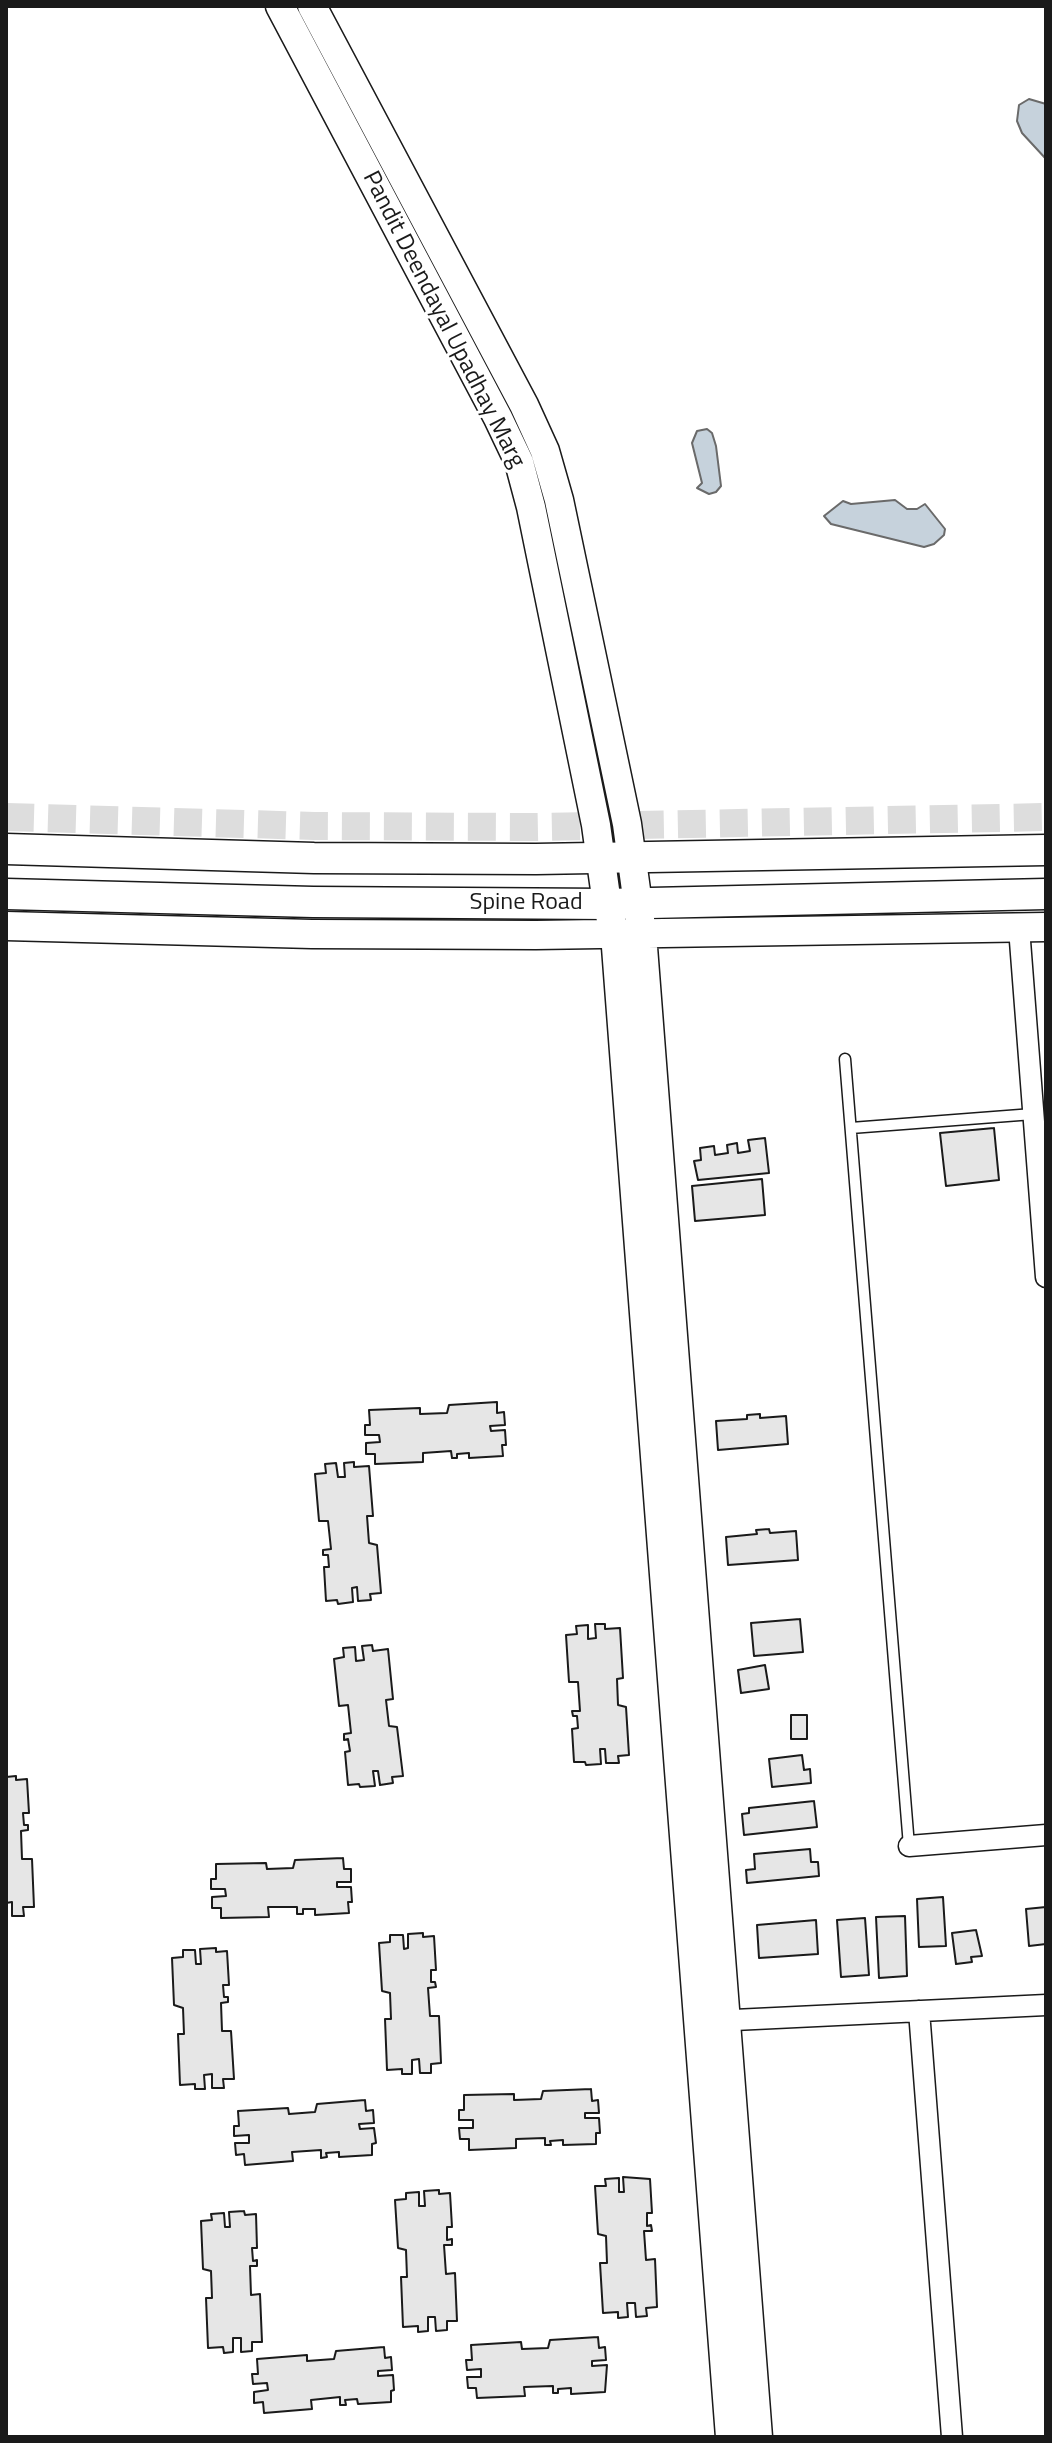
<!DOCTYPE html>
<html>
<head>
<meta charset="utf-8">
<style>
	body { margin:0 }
	#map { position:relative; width:1052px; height:2443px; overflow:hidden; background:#fff; font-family:"Titillium Web",sans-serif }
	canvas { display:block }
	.frame { position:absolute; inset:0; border:8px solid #1a1a1a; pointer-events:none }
</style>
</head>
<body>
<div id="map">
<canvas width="1052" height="2443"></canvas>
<div class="frame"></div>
</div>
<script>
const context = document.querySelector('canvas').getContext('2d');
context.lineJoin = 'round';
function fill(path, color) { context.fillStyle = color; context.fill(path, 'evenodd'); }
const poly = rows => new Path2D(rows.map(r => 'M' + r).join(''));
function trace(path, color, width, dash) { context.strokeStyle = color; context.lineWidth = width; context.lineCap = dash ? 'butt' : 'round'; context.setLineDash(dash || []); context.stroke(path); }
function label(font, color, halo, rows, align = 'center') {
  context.font = font + ' "Titillium Web",sans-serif'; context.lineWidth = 6; context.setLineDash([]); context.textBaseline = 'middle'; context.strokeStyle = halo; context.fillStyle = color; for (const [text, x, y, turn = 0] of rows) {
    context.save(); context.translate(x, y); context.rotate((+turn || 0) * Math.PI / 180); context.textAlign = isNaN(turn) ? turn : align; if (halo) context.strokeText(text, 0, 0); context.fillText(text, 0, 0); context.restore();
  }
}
const water = poly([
	[1029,99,1046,104,1046,159,1022,133,1017,121,1019,105,1029,99],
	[707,429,712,433,716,446,721,486,716,492,709,494,697,488,702,483,692,443,697,431,707,429],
	[895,500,907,509,917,509,925,504,945,529,944,535,934,544,924,547,831,524,824,516,843,501,851,504,895,500]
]);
fill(water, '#c6d2dc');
trace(water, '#6a6a6a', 2);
const building = poly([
	[994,1128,999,1180,946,1186,940,1133,994,1128],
	[765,1138,769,1173,698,1180,694,1161,701,1160,700,1148,714,1146,715,1155,728,1153,727,1145,737,1143,738,1153,750,1151,748,1140,765,1138],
	[762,1179,765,1215,695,1221,692,1186,762,1179],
	[497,1402,497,1413,504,1412,505,1425,490,1426,491,1431,505,1430,506,1445,502,1445,503,1456,469,1458,469,1453,457,1454,457,1458,452,1458,451,1451,423,1453,423,1462,375,1464,375,1454,366,1454,366,1443,380,1442,379,1435,365,1435,365,1425,370,1425,369,1410,420,1408,420,1414,447,1413,449,1405,497,1402],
	[760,1414,760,1418,786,1416,788,1444,718,1450,716,1421,747,1419,747,1415,760,1414],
	[354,1462,354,1467,369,1466,373,1516,367,1516,369,1543,377,1545,381,1593,370,1594,371,1600,358,1601,357,1587,352,1588,353,1602,338,1604,337,1600,326,1601,324,1567,329,1567,328,1555,323,1555,323,1550,331,1549,328,1521,319,1521,315,1474,326,1473,325,1464,336,1463,338,1477,345,1477,344,1463,354,1462],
	[769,1529,770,1533,796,1531,798,1560,728,1565,726,1537,757,1534,756,1530,769,1529],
	[800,1619,803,1652,754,1656,751,1623,800,1619],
	[595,1624,605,1624,605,1629,620,1628,623,1678,617,1679,618,1705,626,1707,629,1755,618,1756,619,1763,606,1763,605,1749,600,1749,601,1764,586,1765,585,1762,574,1762,572,1729,578,1728,577,1716,573,1716,572,1711,580,1711,578,1682,569,1682,566,1635,577,1634,576,1626,588,1625,588,1639,596,1638,595,1624],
	[372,1645,373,1651,388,1649,393,1699,386,1700,389,1726,397,1727,403,1776,392,1777,393,1783,380,1785,378,1771,373,1771,375,1786,360,1787,359,1784,348,1785,345,1752,350,1751,348,1739,344,1740,344,1734,351,1733,348,1705,339,1706,334,1659,344,1657,343,1648,355,1647,356,1661,364,1660,362,1646,372,1645],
	[765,1665,769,1689,741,1693,738,1670,765,1665],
	[791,1715,807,1715,807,1739,791,1739,791,1715],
	[802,1755,804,1770,810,1769,811,1783,772,1787,769,1759,802,1755],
	[16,1776,16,1780,27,1779,29,1813,23,1813,24,1825,28,1825,28,1830,21,1831,22,1859,32,1859,34,1907,23,1907,24,1916,12,1916,12,1902,6,1903,6,1777,16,1776],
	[814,1801,817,1827,744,1835,742,1814,749,1813,749,1808,814,1801],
	[810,1849,811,1862,818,1862,819,1876,747,1883,746,1870,755,1869,754,1854,810,1849],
	[343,1858,344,1869,351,1869,351,1882,337,1882,337,1887,351,1887,352,1902,348,1902,349,1913,315,1915,315,1909,303,1909,303,1914,297,1914,297,1907,268,1907,269,1917,221,1918,221,1908,212,1908,212,1897,226,1896,225,1889,211,1889,211,1879,216,1879,216,1864,266,1863,267,1869,293,1868,295,1860,343,1858],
	[943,1897,946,1946,919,1947,917,1899,943,1897],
	[1046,1907,1046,1944,1029,1946,1026,1909,1046,1907],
	[905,1916,907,1976,879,1978,876,1917,905,1916],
	[865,1918,869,1975,841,1977,837,1920,865,1918],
	[816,1920,818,1954,759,1958,757,1925,816,1920],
	[976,1930,982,1956,971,1957,972,1962,956,1964,952,1933,976,1930],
	[423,1933,423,1937,434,1936,436,1970,431,1970,431,1982,435,1982,436,1987,428,1988,430,2016,439,2016,441,2063,431,2064,431,2073,420,2073,419,2059,412,2060,412,2074,402,2074,402,2069,387,2070,385,2019,391,2019,390,1993,382,1991,379,1943,390,1942,390,1935,403,1935,404,1949,408,1948,408,1934,423,1933],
	[216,1948,216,1952,227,1951,229,1985,223,1985,224,1997,228,1997,228,2002,221,2003,222,2031,231,2031,234,2079,223,2079,224,2088,212,2088,212,2074,204,2075,205,2089,195,2089,195,2084,180,2085,178,2034,184,2034,183,2008,174,2005,172,1958,183,1957,183,1950,195,1950,196,1964,201,1964,200,1949,216,1948],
	[591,2089,592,2101,598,2100,599,2113,585,2113,585,2118,599,2118,600,2133,596,2133,596,2144,563,2145,563,2140,550,2141,551,2145,545,2145,545,2138,516,2139,516,2148,469,2150,469,2139,460,2139,459,2128,473,2128,473,2120,459,2120,459,2110,464,2110,464,2095,514,2094,514,2100,541,2099,543,2091,591,2089],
	[365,2100,366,2111,373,2110,374,2123,359,2124,360,2129,374,2128,376,2143,372,2144,372,2155,339,2157,339,2152,326,2153,327,2157,321,2158,321,2150,292,2152,293,2161,245,2165,244,2154,236,2155,235,2143,249,2143,249,2135,234,2136,234,2126,239,2126,238,2111,288,2108,289,2114,315,2112,317,2104,365,2100],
	[623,2177,650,2179,652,2213,647,2213,647,2226,651,2225,652,2231,644,2231,646,2260,655,2259,657,2307,646,2308,647,2316,636,2317,635,2303,627,2303,628,2317,618,2318,618,2312,603,2313,600,2263,607,2263,606,2236,598,2234,595,2186,606,2186,605,2179,619,2178,619,2192,624,2192,623,2177],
	[439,2190,439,2194,450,2193,452,2227,447,2227,447,2240,452,2239,452,2245,444,2245,446,2274,455,2273,457,2321,447,2321,447,2330,436,2331,435,2317,428,2317,428,2331,418,2332,418,2326,403,2327,401,2277,407,2277,406,2250,398,2248,395,2200,406,2199,406,2193,419,2192,419,2206,425,2206,424,2191,439,2190],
	[244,2211,245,2215,256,2214,257,2248,252,2248,253,2261,257,2260,257,2266,250,2266,251,2295,260,2294,262,2342,252,2342,252,2351,241,2352,241,2338,233,2338,233,2352,224,2353,223,2347,208,2348,206,2298,212,2298,211,2271,203,2269,201,2221,212,2220,211,2214,224,2213,225,2227,230,2227,229,2212,244,2211],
	[598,2337,599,2348,605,2347,606,2360,592,2361,592,2366,607,2365,605,2392,571,2394,571,2388,558,2389,558,2393,553,2393,553,2386,524,2387,525,2396,477,2398,476,2388,468,2388,467,2377,481,2377,481,2369,467,2370,466,2360,472,2360,471,2345,521,2342,522,2349,548,2348,550,2340,598,2337],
	[384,2347,385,2358,391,2357,392,2370,378,2371,378,2376,393,2375,394,2390,391,2391,391,2402,358,2404,357,2399,345,2400,346,2405,340,2405,340,2397,311,2400,312,2409,264,2413,263,2402,254,2403,254,2392,268,2390,267,2383,253,2384,252,2374,258,2374,257,2359,307,2355,307,2361,334,2359,336,2351,384,2347]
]);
fill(building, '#e6e6e6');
trace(building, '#1a1a1a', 2);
trace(poly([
	[6,817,314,826,536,827,1046,817]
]), '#ddd', 28, [28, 14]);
const lane = poly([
	[845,1059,909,1846],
	[851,1128,1033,1114]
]);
const street = poly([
	[1019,928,1046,1277],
	[909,1846,1046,1835],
	[919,2011,952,2437],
	[713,2021,1046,2005]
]);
const secondary = poly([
	[280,6,498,418,519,462,531,507,596,825,607,904,615,934,730,2437],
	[312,6,524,405,545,451,559,500,627,824,642,934,758,2437],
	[6,926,312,934,536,935,1046,927]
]);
const primary = poly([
	[6,849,314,858,536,859,1046,850],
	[6,894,313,902,607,904,1046,894]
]);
trace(lane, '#1a1a1a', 13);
trace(street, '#1a1a1a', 23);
trace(secondary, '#1a1a1a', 31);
trace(primary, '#1a1a1a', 33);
trace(lane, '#fff', 10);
trace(street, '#fff', 20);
trace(secondary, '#fff', 28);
trace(primary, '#fff', 30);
label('24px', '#1a1a1a', '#fff', [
	["Pandit Deendayal Upadhay Marg",443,320,63],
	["Spine Road",526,903]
]);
</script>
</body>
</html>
